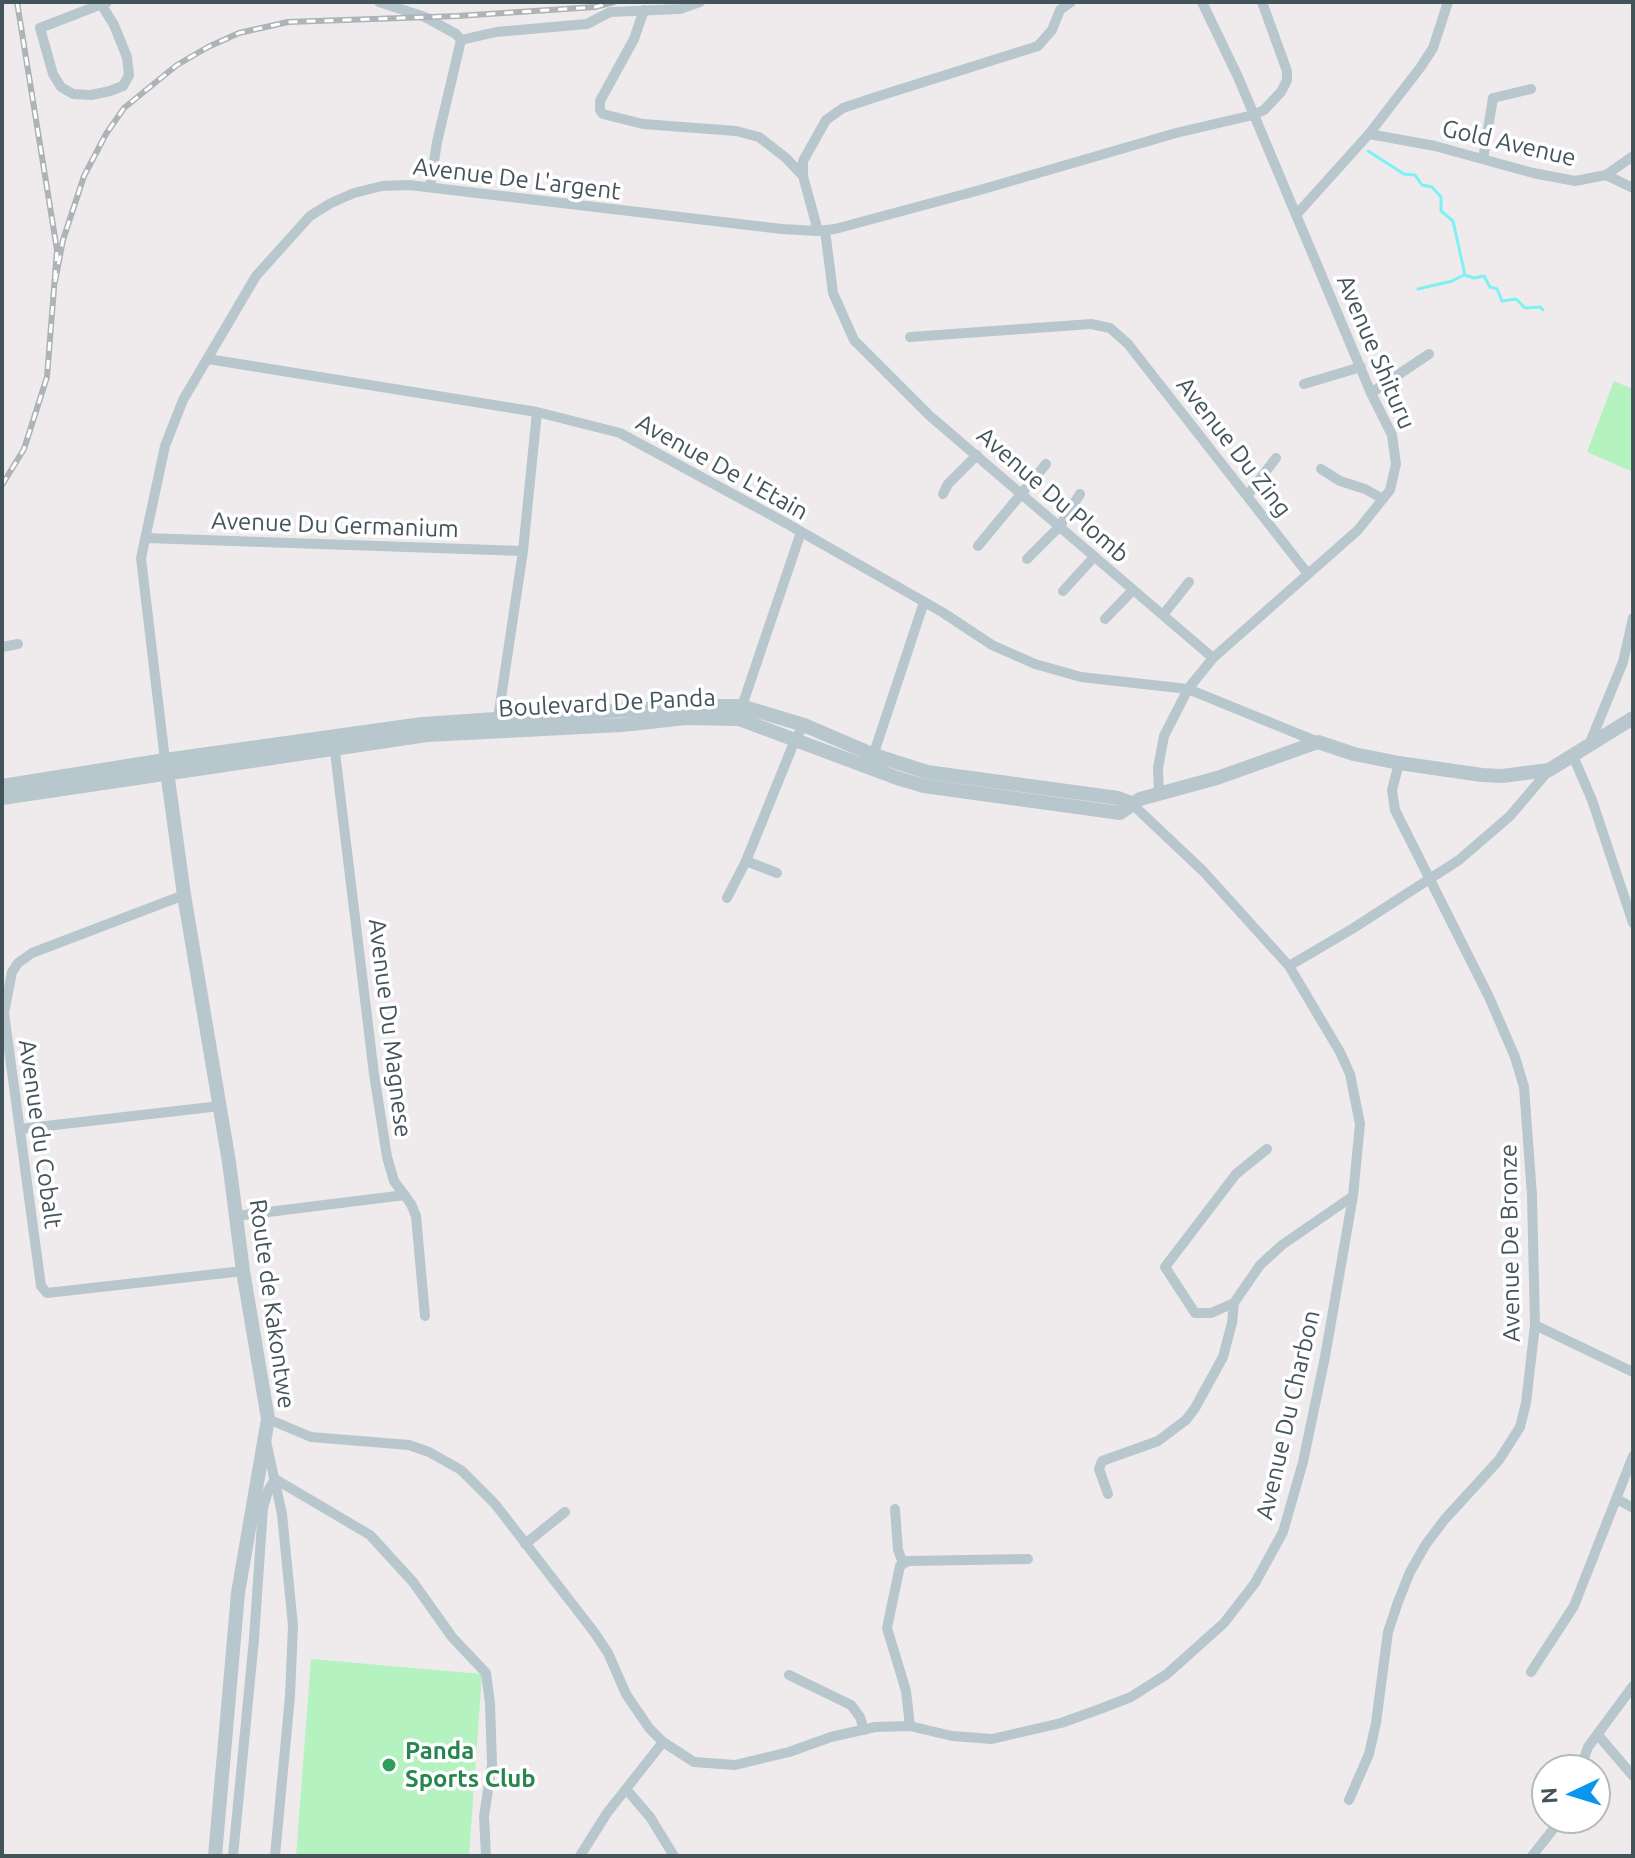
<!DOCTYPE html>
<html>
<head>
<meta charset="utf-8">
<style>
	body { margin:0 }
	#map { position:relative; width:1635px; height:1858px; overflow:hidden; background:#efebec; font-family:Ubuntu,sans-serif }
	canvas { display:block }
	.frame { position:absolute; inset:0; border:4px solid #43545b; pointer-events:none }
	.north { position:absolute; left:1531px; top:1754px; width:80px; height:80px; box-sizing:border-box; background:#fff; border:2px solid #b4bbbd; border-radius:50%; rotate:266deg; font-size:22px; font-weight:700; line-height:32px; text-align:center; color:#43545b }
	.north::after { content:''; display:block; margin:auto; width:28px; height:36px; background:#0897ec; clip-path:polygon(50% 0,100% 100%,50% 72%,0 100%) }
</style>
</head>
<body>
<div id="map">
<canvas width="1635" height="1858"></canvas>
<div class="frame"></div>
<div class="north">N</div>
</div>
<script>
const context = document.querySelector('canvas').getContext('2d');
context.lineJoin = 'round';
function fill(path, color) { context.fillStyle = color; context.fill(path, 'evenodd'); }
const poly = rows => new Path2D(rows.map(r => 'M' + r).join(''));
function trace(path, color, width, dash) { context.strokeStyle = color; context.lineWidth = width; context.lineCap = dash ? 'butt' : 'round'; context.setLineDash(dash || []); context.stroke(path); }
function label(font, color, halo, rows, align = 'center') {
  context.font = font + ' Ubuntu,sans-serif'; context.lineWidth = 7; context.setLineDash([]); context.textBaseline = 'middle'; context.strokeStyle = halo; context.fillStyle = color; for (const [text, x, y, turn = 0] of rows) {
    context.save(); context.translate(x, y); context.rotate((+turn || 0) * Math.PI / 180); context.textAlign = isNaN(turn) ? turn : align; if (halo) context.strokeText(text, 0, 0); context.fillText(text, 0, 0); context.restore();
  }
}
fill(poly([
	[1614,381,1633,389,1633,472,1587,452],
	[311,1659,482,1674,469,1856,296,1856]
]), '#b4f2c0');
trace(poly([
	[1368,151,1404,174,1415,175,1422,185,1432,187,1441,197,1441,211,1453,221,1465,275,1474,278,1484,276,1490,287,1497,289,1502,301,1516,299,1525,308,1540,307,1543,310],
	[1418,289,1452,281,1464,275]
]), '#7df1f3', 3);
trace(poly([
	[379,2,425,17,456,34,461,40,437,142,430,187],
	[101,4,114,25,127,57,129,75,123,86,110,91,91,95,73,94,61,87,53,74,40,28,107,2],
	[644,10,634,39,600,101,600,110,603,114,643,124,736,131,759,137,786,158,803,176],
	[461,40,496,32,587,24,610,12,680,9,700,2],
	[1369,134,1435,146,1533,173,1575,181,1606,175,1633,156],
	[1483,159,1493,98,1531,89],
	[1606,175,1633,188],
	[1296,215,1369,134,1420,68,1433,48,1448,2],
	[825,230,833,293,854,340,930,416,1213,658],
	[818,231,803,176,803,161,826,120,843,108,876,97,1038,46,1052,30,1060,10,1071,2],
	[910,337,1091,324,1110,328,1128,344,1308,574],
	[208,359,537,412,620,433,784,522,942,612,992,645,1035,664,1081,677,1188,689,1318,742],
	[1304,384,1361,367],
	[1371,393,1429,354],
	[1321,469,1340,481,1365,489,1383,499],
	[943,494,948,484,977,455],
	[1247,496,1276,458],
	[146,538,523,551],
	[978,546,1046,464],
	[1027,559,1059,527,1080,494],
	[1063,591,1094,557],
	[1163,615,1189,582],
	[1105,619,1132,591],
	[2,647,18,644],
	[741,709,801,532],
	[497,725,523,551,537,412],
	[334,744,374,1074,387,1157,394,1181,411,1204,416,1216,425,1316],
	[1589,745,1623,662,1633,618],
	[1573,756,1592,800,1633,923],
	[872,759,924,602],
	[165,760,141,558,165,446,183,400,256,276,310,216,331,203,354,193,382,186,409,185,782,229,818,231,835,229,980,190,1176,133,1253,115,1264,110,1281,92,1287,80,1287,71,1262,2],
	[1159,794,1158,768,1164,736,1188,689,1213,658,1358,530,1390,490,1396,464,1392,435,1371,393,1238,77,1202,2],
	[746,861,777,873],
	[184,895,32,953,18,963,12,972,4,1013,41,1286,47,1293,243,1271],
	[727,898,746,861,795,740,804,725],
	[1289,966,1352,929,1459,860,1510,816,1549,770],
	[20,1129,220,1106],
	[236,1216,405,1195],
	[1234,1303,1211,1313,1195,1313,1165,1267,1236,1174,1267,1149],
	[1535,1325,1633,1372],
	[268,1419,311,1437,409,1445,429,1452,461,1470,495,1504,594,1632,608,1653,626,1694,649,1728,663,1742,694,1762,735,1765,789,1752,831,1737,875,1727,910,1726,952,1736,992,1739,1061,1723,1100,1709,1131,1697,1167,1674,1224,1623,1255,1583,1283,1532,1303,1462,1325,1357,1353,1196,1360,1124,1350,1074,1340,1052,1289,966,1203,871,1131,803],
	[266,1441,282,1514,293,1626,290,1696,275,1856],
	[1108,1494,1099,1469,1102,1461,1158,1441,1186,1420,1195,1408,1223,1357,1232,1323,1234,1303,1260,1265,1282,1245,1353,1196],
	[1617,1499,1633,1508],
	[895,1509,898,1550,903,1563],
	[525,1544,565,1512],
	[1531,1672,1574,1606,1633,1456],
	[789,1675,851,1705,860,1717,864,1730],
	[910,1726,906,1691,887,1628,900,1566,908,1561,1028,1559],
	[1598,1735,1633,1776],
	[1580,1770,1588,1747,1633,1686],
	[626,1789,650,1817,674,1856],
	[1349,1800,1369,1754,1376,1723,1388,1632,1398,1602,1410,1572,1426,1544,1445,1519,1499,1460,1520,1427,1526,1403,1535,1325,1532,1195,1524,1087,1515,1057,1489,997,1395,810,1392,790,1399,763],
	[233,1856,254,1639,263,1508,268,1491,275,1479,370,1535,413,1582,452,1637,486,1673,490,1703,492,1764,484,1816,486,1856],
	[580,1856,607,1813,663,1742],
	[1532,1856,1562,1818]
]), '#b8c7cd', 10);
trace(poly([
	[166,764,184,895,229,1162,243,1271,268,1419,238,1593,215,1856],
	[2,786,165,760,422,724,688,706,741,706,804,725,874,755,927,772,1118,798,1131,803],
	[2,798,427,735,622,725,686,718,739,719,897,778,924,786,1120,813,1140,799,1217,778,1318,742,1354,754,1399,763,1482,775,1502,776,1549,770,1633,718]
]), '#b8c7cd', 14);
const rail = poly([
	[55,282,63,240,84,176,106,134,124,108,177,65,208,47,239,33,288,22,458,16,595,7,614,2],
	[2,485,24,449,47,377,57,250,17,2]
]);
trace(rail, '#adb3b7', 6);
trace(rail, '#fff', 3, [9]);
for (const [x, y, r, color] of [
	[389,1765,8,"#2e9e5b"]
]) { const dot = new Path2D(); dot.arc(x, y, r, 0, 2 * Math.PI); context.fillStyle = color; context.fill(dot); trace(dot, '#fff', 3); }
label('24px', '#43545b', '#fff', [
	["Gold Avenue",1509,143,13],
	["Avenue De L'argent",517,179,7],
	["Avenue Shituru",1376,352,67],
	["Avenue Du Zing",1234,447,52],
	["Avenue De L'Etain",722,467,29],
	["Avenue Du Plomb",1053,495,41],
	["Avenue Du Germanium",335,525,2],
	["Boulevard De Panda",607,703,-3],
	["Avenue Du Magnese",390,1028,83],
	["Avenue du Cobalt",40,1134,82],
	["Avenue De Bronze",1510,1243,-91],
	["Route de Kakontwe",272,1304,82],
	["Avenue Du Charbon",1288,1415,-77]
]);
label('bold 24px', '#27864d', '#fff', [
	["Panda",405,1751],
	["Sports Club",405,1779]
], 'left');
</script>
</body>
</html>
